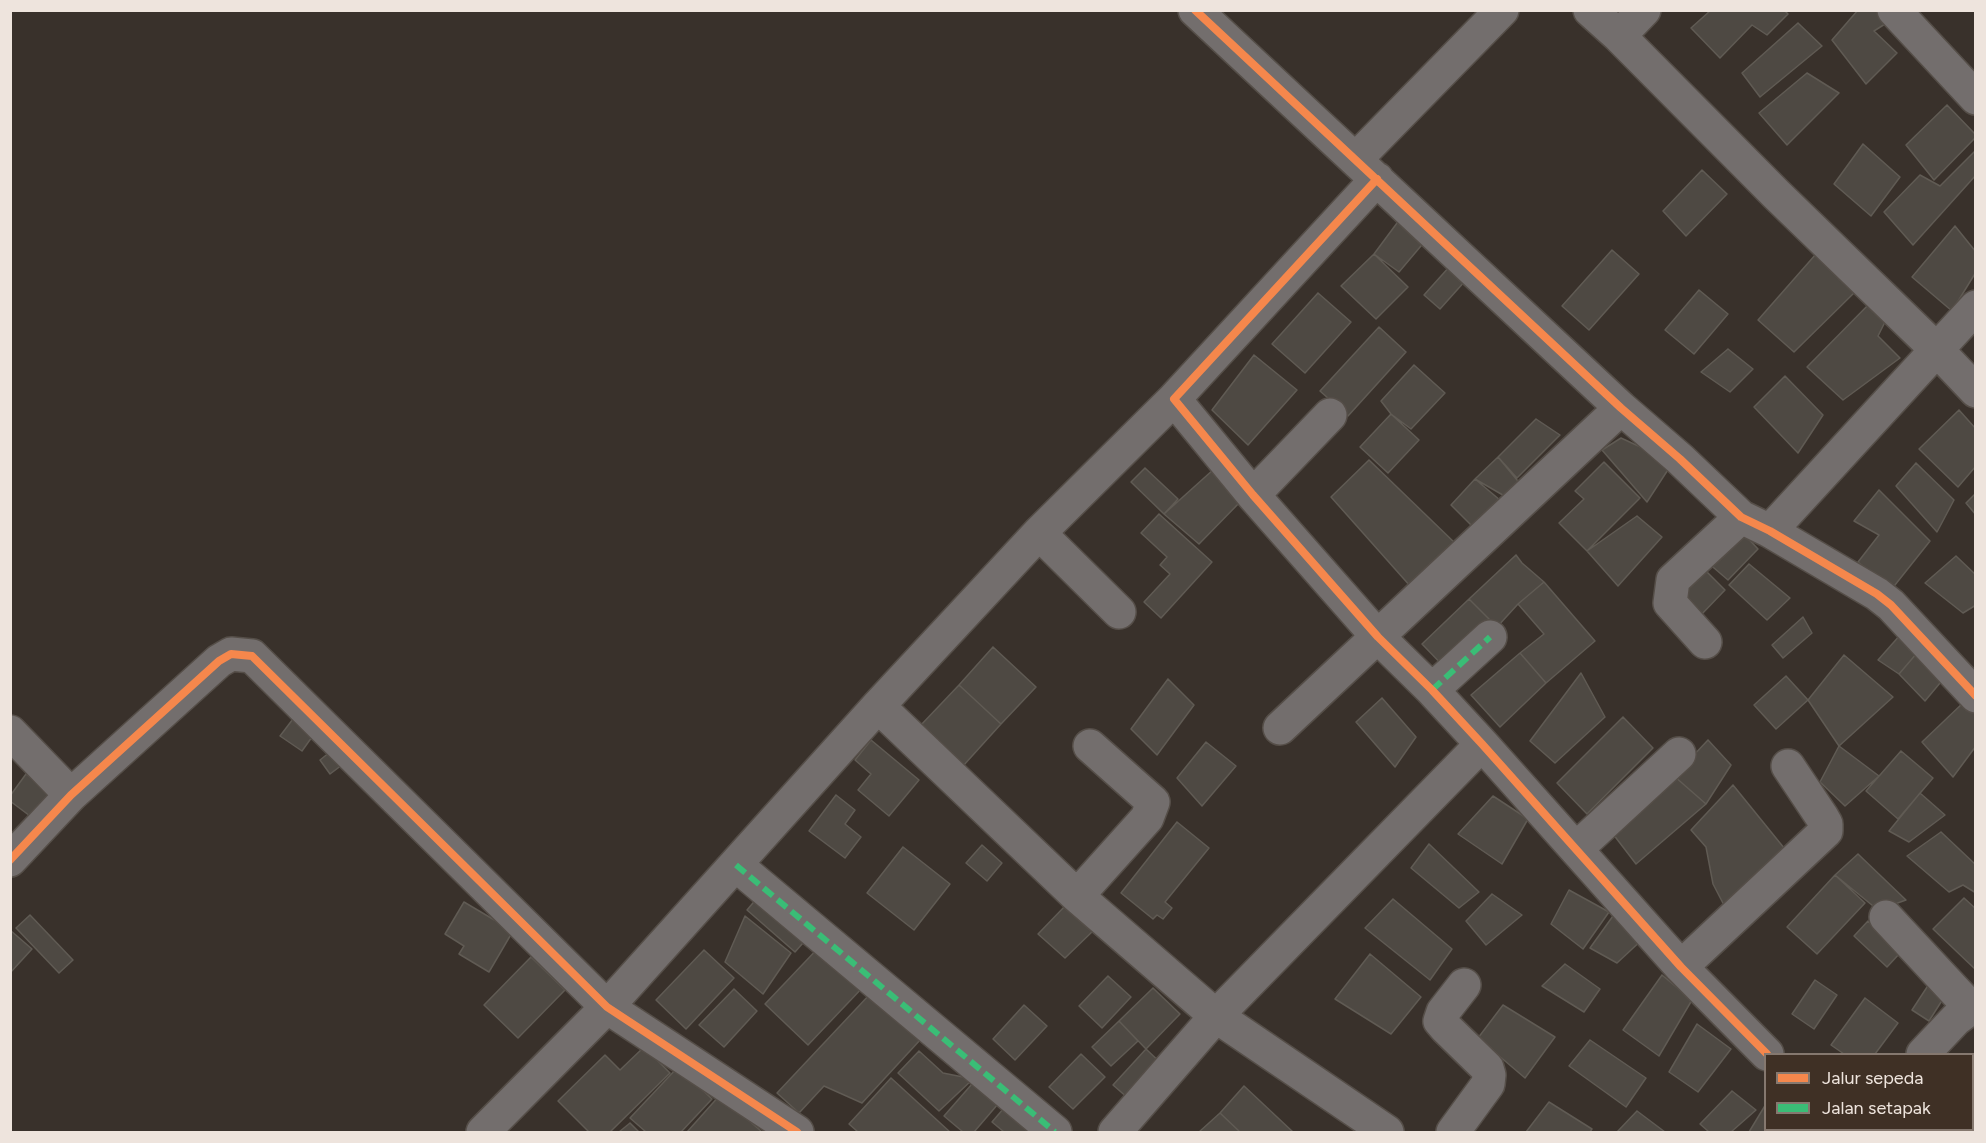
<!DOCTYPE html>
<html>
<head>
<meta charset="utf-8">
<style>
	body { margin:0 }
	#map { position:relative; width:1986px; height:1143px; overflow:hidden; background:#39312b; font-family:Figtree,sans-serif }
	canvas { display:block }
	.frame { position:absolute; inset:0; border:12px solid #eee4dd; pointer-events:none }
	.legend { position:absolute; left:1764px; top:1053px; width:210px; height:78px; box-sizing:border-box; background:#3f3025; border:2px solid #85786f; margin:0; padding:8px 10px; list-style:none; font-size:18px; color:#eee4dd }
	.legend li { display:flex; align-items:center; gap:12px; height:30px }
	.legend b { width:30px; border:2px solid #85786f }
</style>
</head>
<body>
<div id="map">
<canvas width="1986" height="1143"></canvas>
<div class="frame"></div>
<ul class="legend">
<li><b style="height:8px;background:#f5874c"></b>Jalur sepeda</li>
<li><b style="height:8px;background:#3abd76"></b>Jalan setapak</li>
</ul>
</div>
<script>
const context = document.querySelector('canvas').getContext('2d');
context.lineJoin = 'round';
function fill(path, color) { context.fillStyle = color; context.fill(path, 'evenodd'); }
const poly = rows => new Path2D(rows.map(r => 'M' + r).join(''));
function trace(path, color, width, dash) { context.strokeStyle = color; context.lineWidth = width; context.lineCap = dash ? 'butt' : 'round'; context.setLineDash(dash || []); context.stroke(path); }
const building = poly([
	[1711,10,1784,10,1788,14,1767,35,1752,25,1720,58,1691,28,1711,10],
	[1858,10,1886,10,1893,19,1874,31,1897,53,1866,84,1832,40,1858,10],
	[1798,23,1822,46,1760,97,1742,73,1798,23],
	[1807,73,1839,93,1787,145,1759,113,1807,73],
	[1947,105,1976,135,1976,137,1934,180,1906,145,1947,105],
	[1863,144,1900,177,1871,216,1834,184,1863,144],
	[1976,150,1976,175,1913,245,1884,212,1920,175,1940,186,1976,150],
	[1702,170,1727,194,1686,236,1663,211,1702,170],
	[1400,219,1426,240,1399,272,1374,254,1400,219],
	[1955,226,1976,252,1976,272,1952,311,1912,277,1955,226],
	[1612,250,1639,274,1589,330,1562,306,1612,250],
	[1374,254,1408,287,1376,319,1341,286,1374,254],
	[1816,254,1856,291,1794,352,1758,320,1816,254],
	[1450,266,1466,280,1440,309,1424,295,1450,266],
	[1699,290,1728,314,1694,354,1665,330,1699,290],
	[1318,293,1351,322,1305,373,1272,344,1318,293],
	[1876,297,1892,308,1878,336,1900,358,1843,400,1807,367,1876,297],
	[1379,327,1406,352,1348,416,1320,391,1379,327],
	[1728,349,1753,369,1730,392,1701,372,1728,349],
	[1254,355,1297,390,1248,445,1212,410,1254,355],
	[1414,365,1445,393,1411,429,1391,414,1381,401,1414,365],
	[1785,376,1823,415,1798,453,1754,407,1785,376],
	[1959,410,1976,429,1976,466,1958,487,1919,449,1959,410],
	[1391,414,1419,440,1388,473,1360,447,1391,414],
	[1536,419,1560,435,1517,478,1498,457,1536,419],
	[1621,438,1673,462,1647,502,1602,450,1621,438],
	[1498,457,1522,486,1508,498,1475,479,1498,457],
	[1369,460,1457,545,1411,587,1331,497,1369,460],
	[1604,462,1640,498,1587,551,1559,523,1584,499,1575,491,1604,462],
	[1916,463,1954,500,1937,532,1896,486,1916,463],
	[1145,468,1178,499,1164,514,1131,482,1145,468],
	[1214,469,1243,499,1199,544,1164,514,1214,469],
	[1475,479,1507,506,1474,528,1451,505,1475,479],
	[1879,490,1930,541,1891,590,1858,562,1879,535,1854,521,1879,490],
	[1976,493,1976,515,1966,503,1976,493],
	[1159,514,1212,562,1161,618,1144,602,1170,574,1160,565,1167,557,1141,533,1159,514],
	[1637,516,1662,537,1618,586,1587,551,1637,516],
	[1742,532,1758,549,1728,580,1700,556,1742,532],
	[1516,555,1522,563,1544,582,1518,604,1497,627,1469,599,1516,555],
	[1956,556,1976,575,1976,605,1963,613,1925,583,1956,556],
	[1698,563,1725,590,1700,616,1681,593,1698,563],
	[1749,564,1790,598,1767,620,1729,585,1749,564],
	[1544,582,1595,641,1546,683,1520,653,1544,634,1518,604,1544,582],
	[1469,599,1497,627,1450,673,1422,644,1469,599],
	[1803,617,1812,633,1783,658,1772,645,1803,617],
	[1901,634,1917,653,1899,674,1878,660,1901,634],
	[993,647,1036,687,1001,724,959,685,993,647],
	[1520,653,1546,683,1500,727,1471,695,1520,653],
	[1917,653,1945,677,1925,701,1899,674,1917,653],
	[1844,655,1893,697,1839,746,1808,700,1844,655],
	[1581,673,1605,717,1555,763,1530,741,1581,673],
	[1786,676,1808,700,1776,729,1754,705,1786,676],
	[1168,679,1194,705,1157,755,1131,729,1168,679],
	[959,685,1001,724,963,766,920,726,959,685],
	[1382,698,1416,737,1395,767,1356,722,1382,698],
	[1964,702,1976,713,1976,746,1953,777,1922,742,1964,702],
	[296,715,317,730,302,751,280,736,296,715],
	[1623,717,1653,748,1587,814,1557,783,1623,717],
	[871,740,919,780,889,816,858,790,871,774,855,760,871,740],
	[1708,740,1731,765,1706,804,1674,776,1708,740],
	[1206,742,1236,766,1202,806,1177,778,1206,742],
	[1839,746,1879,776,1845,806,1820,782,1839,746],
	[335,748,346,762,330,774,320,760,335,748],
	[1901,751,1933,778,1898,819,1866,791,1901,751],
	[26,774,52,794,34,819,10,801,10,796,26,774],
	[1674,776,1706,804,1636,864,1613,834,1674,776],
	[1733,785,1793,859,1726,909,1713,884,1706,847,1691,830,1733,785],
	[1920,793,1945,815,1909,842,1889,831,1920,793],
	[836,795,855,810,845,824,861,837,845,858,809,831,836,795],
	[1493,796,1528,819,1502,864,1458,834,1493,796],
	[1177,822,1209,848,1165,902,1172,908,1163,919,1157,915,1153,919,1121,893,1177,822],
	[1941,832,1976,865,1976,893,1963,885,1949,892,1907,856,1941,832],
	[1429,844,1479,892,1459,908,1411,868,1429,844],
	[982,845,1002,863,987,881,966,863,982,845],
	[903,847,950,884,914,930,867,893,903,847],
	[1858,854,1906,900,1878,910,1835,875,1858,854],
	[1835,875,1865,903,1817,954,1787,927,1835,875],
	[1569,890,1609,912,1583,949,1551,924,1569,890],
	[763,891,811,934,795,952,747,910,763,891],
	[1492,894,1522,915,1486,945,1466,921,1492,894],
	[1964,898,1976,909,1976,970,1933,929,1964,898],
	[1393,899,1452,949,1430,980,1365,928,1393,899],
	[464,902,513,931,489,972,459,954,464,946,445,934,464,902],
	[1067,904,1095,929,1065,958,1038,934,1067,904],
	[1618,909,1645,937,1617,963,1590,948,1618,909],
	[30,915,73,960,59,973,16,928,30,915],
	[745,916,791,953,763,994,725,962,745,916],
	[1868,921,1901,952,1887,967,1854,936,1868,921],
	[10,930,32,949,10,973,10,930],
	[822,944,865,985,808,1045,765,1004,822,944],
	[704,950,734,978,686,1029,656,1000,704,950],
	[1370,954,1421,997,1391,1034,1335,999,1370,954],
	[531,957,565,990,518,1038,484,1005,531,957],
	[1565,964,1600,989,1584,1012,1542,986,1565,964],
	[1662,975,1692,1000,1659,1056,1623,1030,1662,975],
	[1108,976,1131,997,1102,1028,1079,1006,1108,976],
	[1815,980,1837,995,1814,1029,1792,1014,1815,980],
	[1931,981,1948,991,1929,1021,1912,1010,1931,981],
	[1153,988,1180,1014,1146,1049,1119,1021,1153,988],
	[734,989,757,1011,724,1047,699,1025,734,989],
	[871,993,921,1039,862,1103,824,1086,799,1113,777,1093,871,993],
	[1865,998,1898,1023,1875,1054,1844,1054,1831,1045,1865,998],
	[1024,1005,1047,1026,1015,1060,993,1039,1024,1005],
	[1503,1005,1555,1037,1525,1078,1478,1038,1503,1005],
	[1119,1021,1138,1041,1111,1066,1092,1047,1119,1021],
	[1697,1024,1731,1049,1698,1092,1669,1072,1697,1024],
	[1590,1040,1646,1078,1626,1107,1569,1066,1590,1040],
	[644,1047,670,1073,610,1132,589,1132,558,1101,605,1055,620,1070,644,1047],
	[1146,1049,1164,1066,1129,1099,1113,1085,1146,1049],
	[919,1051,943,1073,973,1079,939,1111,898,1073,919,1051],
	[1081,1054,1105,1077,1073,1109,1049,1087,1081,1054],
	[678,1067,712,1099,681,1132,646,1132,630,1118,678,1067],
	[979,1076,1004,1097,974,1132,963,1132,944,1116,979,1076],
	[891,1078,950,1132,858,1132,849,1124,891,1078],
	[1244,1086,1293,1132,1240,1132,1220,1113,1244,1086],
	[1732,1091,1756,1110,1731,1132,1709,1132,1700,1124,1732,1091],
	[720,1095,762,1132,687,1132,720,1095],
	[1010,1101,1048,1132,1004,1132,992,1122,1010,1101],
	[1549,1102,1592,1129,1590,1132,1526,1132,1549,1102],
	[1766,1104,1766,1130,1788,1130,1785,1132,1749,1132,1766,1104],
	[1637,1111,1665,1132,1617,1132,1637,1111],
	[1220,1113,1240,1132,1199,1132,1220,1113],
	[630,1123,639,1132,619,1132,630,1123]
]);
fill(building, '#4e4943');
trace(building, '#605b54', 1.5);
const minor = poly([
	[1195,10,1621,408,1680,459,1741,517,1770,531,1877,594,1891,605,1976,696],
	[1590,10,1619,36,1776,194,1937,350,1976,391],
	[1894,10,1976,98],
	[1619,36,1644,10],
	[1356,159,1502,10],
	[1377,179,1174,399,1253,495,1378,637,1432,690,1482,744,1681,967,1767,1054],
	[1253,495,1330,415],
	[1770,531,1976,307],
	[1039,533,1119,612],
	[1705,642,1670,603,1673,580,1741,517],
	[1432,690,1490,637],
	[878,706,1077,896,1216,1016,1387,1132],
	[1280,728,1621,408],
	[10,732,71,795],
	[1576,849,1679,754],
	[10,860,71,795,219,661,231,654,252,656,607,1007,797,1132],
	[736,865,1055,1132],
	[1077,896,1147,818,1153,802,1090,746],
	[1886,917,1970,1007],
	[1681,967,1826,831,1826,824,1822,817,1788,766],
	[1923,1054,1956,1019,1976,1004],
	[1841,1130,1844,1132],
	[483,1132,607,1007,878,706,1039,533,1174,399],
	[1115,1132,1216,1016,1482,744],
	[1453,1132,1488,1084,1489,1075,1487,1068,1446,1028,1440,1021,1443,1012,1464,985]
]);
trace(minor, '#554e48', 36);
trace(minor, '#736e6d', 33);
trace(poly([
	[1432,690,1490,637],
	[736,865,1055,1132]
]), '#3abd76', 6, [12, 6]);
trace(poly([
	[1195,10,1621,408,1680,459,1741,517,1770,531,1877,594,1891,605,1976,696],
	[1377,179,1174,399,1253,495,1378,637,1432,690,1482,744,1681,967,1767,1054],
	[10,860,71,795,219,661,231,654,252,656,607,1007,797,1132]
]), '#f5874c', 8);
</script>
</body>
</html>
